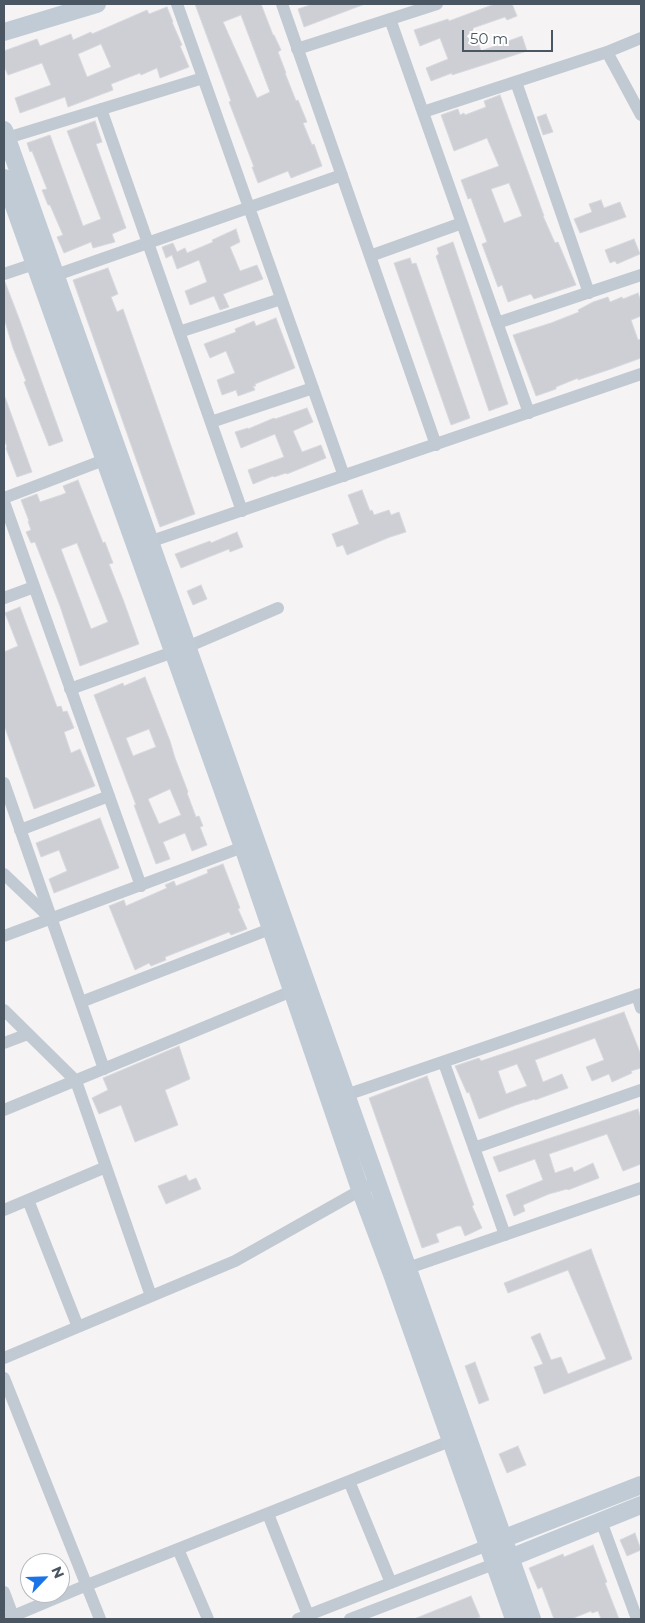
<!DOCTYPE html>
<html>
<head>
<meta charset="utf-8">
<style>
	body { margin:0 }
	#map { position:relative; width:645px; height:1623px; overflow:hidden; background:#f5f3f3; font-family:Montserrat,sans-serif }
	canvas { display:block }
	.frame { position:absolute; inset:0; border:5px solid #4a5661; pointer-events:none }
	.north { position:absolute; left:20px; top:1553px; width:50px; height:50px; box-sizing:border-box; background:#fff; border:1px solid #b7bbc0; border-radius:50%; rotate:66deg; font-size:14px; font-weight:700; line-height:20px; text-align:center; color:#4a5661 }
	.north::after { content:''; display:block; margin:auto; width:18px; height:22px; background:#1a73e8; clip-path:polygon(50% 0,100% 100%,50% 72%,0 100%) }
	.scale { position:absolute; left:462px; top:30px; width:91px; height:22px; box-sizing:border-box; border:2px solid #4a5661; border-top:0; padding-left:6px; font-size:15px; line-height:18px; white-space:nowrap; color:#4a5661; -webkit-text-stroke:4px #fff; paint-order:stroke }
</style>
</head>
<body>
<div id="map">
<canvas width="645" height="1623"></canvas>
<div class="frame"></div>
<div class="north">N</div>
<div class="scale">50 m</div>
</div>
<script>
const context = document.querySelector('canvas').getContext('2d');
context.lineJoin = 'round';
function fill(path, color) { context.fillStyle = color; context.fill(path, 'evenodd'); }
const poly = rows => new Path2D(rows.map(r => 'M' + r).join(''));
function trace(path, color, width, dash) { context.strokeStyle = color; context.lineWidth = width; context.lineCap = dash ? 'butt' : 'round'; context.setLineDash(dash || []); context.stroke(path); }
const building = poly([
	[195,4,261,4,273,35,274,35,281,50,278,52,286,73,285,73,296,101,298,100,307,122,303,123,312,145,314,144,322,166,291,178,288,171,258,183,252,167,254,167,229,102,231,101,195,4],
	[241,15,270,92,257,98,223,22,241,15],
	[313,4,365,4,304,27,298,9,313,4],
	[495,4,512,4,517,16,507,20,505,17,473,28,481,51,522,36,527,51,452,75,452,73,431,81,426,68,448,59,440,38,420,46,414,30,448,19,449,21,495,4],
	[167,7,173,22,172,22,182,45,180,46,189,67,160,78,157,68,141,75,140,73,111,84,113,90,68,107,65,97,20,113,15,98,51,85,42,63,8,75,4,66,4,51,37,39,40,46,71,34,73,40,91,32,92,34,147,10,149,14,167,7],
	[101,44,111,67,87,77,78,54,101,44],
	[500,95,544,216,543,216,555,243,558,242,576,285,534,299,531,294,508,302,502,285,498,287,482,244,487,242,480,223,471,198,468,199,461,180,499,166,487,138,454,151,441,115,458,109,460,115,464,113,465,115,486,107,484,101,500,95],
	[509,183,522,216,504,223,491,189,509,183],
	[546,114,553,132,543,135,537,117,546,114],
	[95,121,102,142,96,144,126,228,112,234,115,242,93,248,91,242,64,253,57,237,63,235,50,205,48,205,42,190,47,189,32,151,30,152,27,143,50,135,83,226,101,219,67,131,95,121],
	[601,200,604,208,620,202,626,217,580,233,574,219,592,212,589,204,601,200],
	[236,229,240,242,230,247,240,271,257,265,263,279,223,294,229,307,220,310,214,296,190,305,185,291,207,282,199,260,177,269,172,255,166,258,162,247,173,243,177,252,185,248,187,253,213,242,212,240,236,229],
	[634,239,640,254,617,264,615,261,610,263,605,250,634,239],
	[453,242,508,404,489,411,436,256,439,254,437,248,453,242],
	[410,258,412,264,416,263,470,418,451,425,394,263,410,258],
	[108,268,118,294,111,297,117,312,123,309,195,514,160,527,73,280,108,268],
	[4,282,5,282,20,321,63,441,49,446,24,382,26,381,13,348,4,318,4,282],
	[638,293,641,301,641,316,631,320,638,340,641,339,641,358,608,370,578,380,578,378,556,387,556,389,536,396,513,335,551,323,579,312,578,310,593,302,608,297,610,302,622,297,623,299,638,293],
	[276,318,295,368,255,384,256,386,253,386,255,390,238,396,236,390,222,395,217,380,235,373,226,351,210,358,204,344,236,332,235,329,254,321,256,326,276,318],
	[4,397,5,397,32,472,17,477,6,448,7,447,4,438,4,397],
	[307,408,313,422,293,431,302,452,321,445,326,458,287,474,286,473,274,477,273,476,253,484,248,470,284,457,275,434,241,448,235,432,248,428,248,429,274,418,275,419,307,408],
	[78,480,103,543,105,542,113,563,109,564,124,602,139,644,80,666,60,606,35,542,31,543,26,532,31,530,28,521,29,521,21,500,37,494,40,502,61,495,66,493,63,486,78,480],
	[77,543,108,622,91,629,61,549,77,543],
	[362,490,370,511,372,510,374,515,389,510,391,515,399,512,406,532,390,537,347,555,343,545,337,547,332,534,359,524,348,495,362,490],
	[237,532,243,547,230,552,229,549,181,568,175,554,210,541,211,543,237,532],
	[201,585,207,599,193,605,187,591,201,585],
	[20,607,57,707,61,706,63,712,67,711,74,728,64,732,71,753,80,749,95,786,34,809,4,725,4,652,18,646,5,613,20,607],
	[145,677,170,741,175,758,188,792,187,793,196,817,199,816,203,826,200,827,207,845,192,851,185,833,163,842,170,859,156,864,138,816,134,805,136,805,94,695,123,683,124,686,145,677],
	[149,729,156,747,133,756,126,738,149,729],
	[170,789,181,815,159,824,148,799,170,789],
	[100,818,119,868,54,893,49,879,67,871,59,850,41,857,36,843,100,818],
	[223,864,240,908,238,909,247,929,231,935,229,932,165,957,166,960,151,966,149,963,135,970,109,906,124,900,126,906,167,888,165,885,174,881,176,886,208,873,207,870,223,864],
	[624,1012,641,1055,641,1068,631,1071,632,1073,612,1082,609,1074,592,1081,586,1067,604,1060,595,1038,535,1060,543,1082,562,1074,568,1088,535,1100,535,1099,516,1105,479,1119,469,1092,467,1093,455,1066,479,1058,481,1061,511,1051,624,1012],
	[517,1064,527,1086,506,1094,498,1071,517,1064],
	[179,1046,190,1079,165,1090,178,1125,135,1142,121,1105,99,1114,92,1098,108,1090,103,1078,179,1046],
	[427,1076,468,1189,474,1205,472,1206,482,1228,465,1236,461,1226,457,1226,436,1234,439,1242,422,1248,369,1098,427,1076],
	[638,1109,641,1119,641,1164,623,1171,607,1134,549,1154,555,1173,572,1167,574,1172,593,1163,599,1178,568,1190,567,1189,549,1194,523,1205,525,1211,514,1216,506,1195,543,1180,535,1159,499,1172,493,1157,638,1109],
	[186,1175,189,1181,196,1178,201,1189,166,1204,158,1186,186,1175],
	[591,1249,632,1359,544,1394,534,1367,543,1364,531,1337,540,1333,551,1360,561,1357,568,1374,606,1359,568,1270,508,1293,504,1283,591,1249],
	[475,1362,489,1400,479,1404,465,1366,475,1362],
	[518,1446,526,1465,507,1473,499,1454,518,1446],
	[635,1533,641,1550,627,1556,620,1540,635,1533],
	[593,1545,607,1582,605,1583,619,1619,601,1619,598,1611,592,1613,591,1611,571,1619,554,1619,542,1587,538,1589,529,1568,563,1554,564,1557,593,1545],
	[471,1596,480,1617,474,1619,414,1619,471,1596]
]);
fill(building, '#cdcfd5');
trace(building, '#d7d9de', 1);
trace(poly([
	[177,4,344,476],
	[282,4,436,445],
	[390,19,529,413],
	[297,49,437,4],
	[607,52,641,115],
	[516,82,589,293],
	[101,109,242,511],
	[423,112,607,52,641,38],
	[7,138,203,78],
	[370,256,462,223],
	[4,274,34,264],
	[56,275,342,175],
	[497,323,641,275],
	[179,332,281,299],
	[211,422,313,388],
	[4,498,104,460],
	[4,502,141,886],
	[149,542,641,374],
	[4,598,34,587],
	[70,689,187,647,278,608],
	[4,783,104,1069],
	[20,830,109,796],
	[4,874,49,917],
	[4,936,243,847],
	[637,995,641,1008],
	[81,1002,270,929],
	[4,1010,76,1081,151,1296],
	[4,1043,28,1034],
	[444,1063,505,1235],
	[346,1095,641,994],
	[4,1110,292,991],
	[474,1148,641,1090],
	[28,1200,78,1327],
	[4,1210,106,1167],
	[408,1268,641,1188],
	[4,1358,235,1261,368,1186],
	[4,1378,100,1619],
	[349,1481,391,1583],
	[268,1514,308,1615],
	[601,1521,637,1619],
	[178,1549,208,1619],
	[4,1592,13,1616],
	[6,1619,87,1585,450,1441],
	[298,1619,488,1545],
	[350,1619,494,1564]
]), '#c1cad2', 12);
trace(poly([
	[4,32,97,4],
	[4,130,532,1619],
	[4,178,243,847,360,1189,392,1274,514,1619],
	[492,1543,641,1485],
	[500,1562,641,1505]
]), '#c1cbd6', 18);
</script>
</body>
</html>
